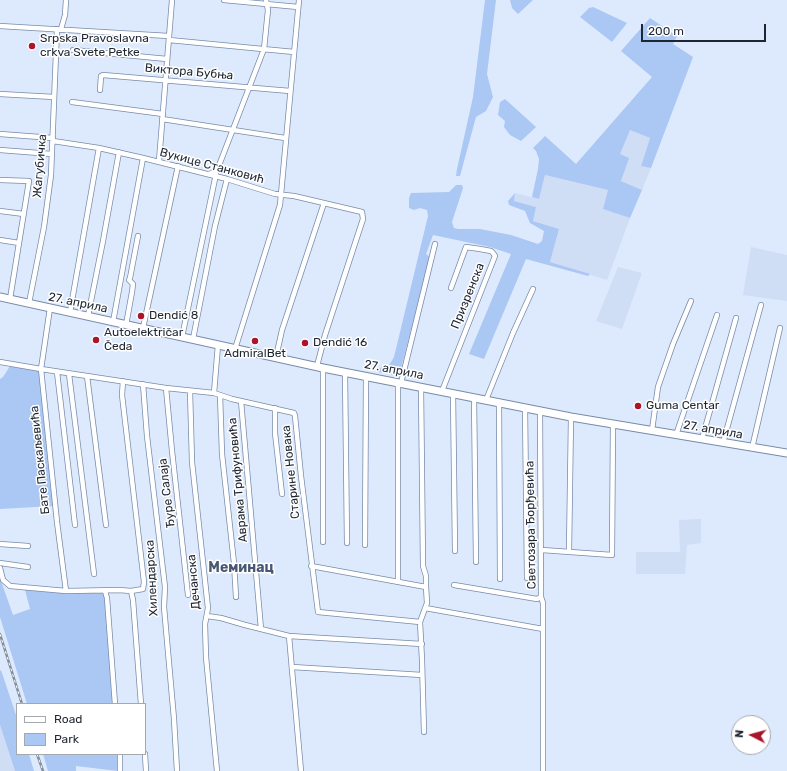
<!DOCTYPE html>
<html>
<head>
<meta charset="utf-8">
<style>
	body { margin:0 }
	#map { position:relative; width:787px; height:771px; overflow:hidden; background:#ddeafd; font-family:Rubik,sans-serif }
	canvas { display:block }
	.legend { position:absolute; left:16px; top:703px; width:130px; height:52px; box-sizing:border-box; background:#fff; border:1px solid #a5a8ad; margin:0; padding:5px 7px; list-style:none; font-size:12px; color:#1e2632 }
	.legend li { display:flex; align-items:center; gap:8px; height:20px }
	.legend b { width:20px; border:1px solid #a5a8ad }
	.north { position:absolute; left:731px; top:715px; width:40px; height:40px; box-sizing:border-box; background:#fff; border:1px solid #a5a8ad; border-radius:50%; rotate:276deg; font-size:11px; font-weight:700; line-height:16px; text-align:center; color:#1e2632 }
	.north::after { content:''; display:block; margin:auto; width:14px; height:18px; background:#ab152b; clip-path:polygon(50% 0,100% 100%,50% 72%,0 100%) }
	.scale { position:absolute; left:641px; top:24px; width:125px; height:18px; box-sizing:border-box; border:2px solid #1e2632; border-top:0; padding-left:5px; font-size:12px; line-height:14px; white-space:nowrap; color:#1e2632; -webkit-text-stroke:3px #fff; paint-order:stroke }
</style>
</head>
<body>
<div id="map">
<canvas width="787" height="771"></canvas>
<ul class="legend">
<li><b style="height:5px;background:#fff"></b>Road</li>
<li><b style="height:11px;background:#abc7f4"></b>Park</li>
</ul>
<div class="north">N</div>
<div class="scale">200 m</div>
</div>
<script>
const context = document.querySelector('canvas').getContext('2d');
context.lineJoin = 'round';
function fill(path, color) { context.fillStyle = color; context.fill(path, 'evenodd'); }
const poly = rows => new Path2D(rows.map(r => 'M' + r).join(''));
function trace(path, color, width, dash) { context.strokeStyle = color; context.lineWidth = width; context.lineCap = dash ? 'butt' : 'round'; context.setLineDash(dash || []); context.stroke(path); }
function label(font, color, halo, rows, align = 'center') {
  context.font = font + ' Rubik,sans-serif'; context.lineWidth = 3; context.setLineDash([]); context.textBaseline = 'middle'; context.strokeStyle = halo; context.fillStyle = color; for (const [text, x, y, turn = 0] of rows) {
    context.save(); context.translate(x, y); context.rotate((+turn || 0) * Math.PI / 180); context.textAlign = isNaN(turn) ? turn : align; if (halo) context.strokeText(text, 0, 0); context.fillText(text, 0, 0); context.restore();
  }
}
fill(poly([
	[630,130,650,138,641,165,651,168,642,190,621,181,628,158,619,154],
	[545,175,608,190,603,209,630,218,607,280,550,262,559,229,533,221,536,207,514,201,515,193,539,199],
	[751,247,787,255,787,301,743,295],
	[618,267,642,273,622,329,596,321],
	[701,519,701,543,687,545,685,574,636,574,636,552,680,552,679,520],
	[0,725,15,771,0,771]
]), '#cfddf5');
fill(poly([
	[485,0,496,0,487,74,493,97,486,111,476,117,460,176,456,176,457,169,473,97],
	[510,0,533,0,518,14,512,8],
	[593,7,627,23,612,42,580,17,589,8],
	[650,18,677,36,673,44,693,57,651,168,641,166,650,138,630,130,620,154,629,158,621,181,642,190,630,218,603,209,608,190,545,175,539,199,532,197,538,169,539,159,536,151,533,148,545,136,576,164,652,77,621,51],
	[505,99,536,127,521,141,510,135,504,127,505,121,498,115,500,102],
	[456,185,462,185,463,188,452,222,454,228,458,229,480,229,511,235,538,244,542,241,544,231,530,223,525,211,509,205,508,201,515,193,514,201,536,207,533,221,559,229,550,262,590,274,588,276,526,259,484,359,469,354,511,254,490,247,433,235,426,254,430,257,399,376,378,372,378,368,388,367,394,357,428,216,427,210,420,208,414,210,409,208,409,198,411,193,449,192],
	[10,366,39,370,53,506,0,509,0,379,3,377],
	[0,578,13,615,30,609,25,590,103,593,105,598,113,704,27,704,0,617],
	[1,670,17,718,17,754,29,754,34,771,15,771,0,725,0,671],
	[43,754,118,754,118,771,76,766,76,771,48,771]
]), '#abc7f4');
const street = poly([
	[224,0,298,7],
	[0,26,169,36],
	[61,29,65,15,66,0],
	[169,40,294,52],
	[73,50,167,59],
	[100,90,101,76,103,75,290,91],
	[0,94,54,97],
	[72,102,163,114],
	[162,119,285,138],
	[0,134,53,138],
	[53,141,99,148,143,158,227,179,275,194,294,196,362,212,363,219,325,335,317,366],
	[0,150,52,154],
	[159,161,172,0],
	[209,174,215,172,218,168,264,49,268,10,266,0],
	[0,180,29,181,10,299],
	[0,211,24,214],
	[0,240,19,243],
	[29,303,44,227,51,175,57,29],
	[50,308,41,369,166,388,214,393,232,399,294,413,295,416,301,476,318,612,420,622],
	[70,312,99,148],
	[88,316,103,241,119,152],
	[113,322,143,158],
	[126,325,132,292,133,284,129,280,130,278,138,236],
	[143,328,178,166],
	[182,337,216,174],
	[193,339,215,226,227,179],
	[235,349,280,205,299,0],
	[276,357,282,330,324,203],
	[0,362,41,369,57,522,66,591],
	[323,368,323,542],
	[57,372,75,525],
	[345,372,347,543],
	[69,374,94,574],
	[87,376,106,525],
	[401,383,435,244],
	[143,384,147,436,165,587,164,607,174,719,177,771],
	[421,387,423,566,426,576,426,587],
	[166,388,172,451,188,595],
	[190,391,192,462,208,608,205,624,206,657,217,771],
	[442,391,495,256,493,253,491,251,480,249,466,247,451,288],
	[214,393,218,345],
	[453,393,455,551],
	[220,395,222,454,234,563,236,597],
	[474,397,476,562],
	[486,400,513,333,533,289],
	[241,401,261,629],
	[499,402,500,579],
	[525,407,527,578],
	[275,408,275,433,282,494],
	[652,430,658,387,673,344,691,301],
	[676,435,717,315],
	[702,439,736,318],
	[723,443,761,305],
	[752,448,780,328],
	[0,544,28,546],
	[365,545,366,376],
	[542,550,612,555,613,424],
	[569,552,571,417],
	[0,563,28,567],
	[311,566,426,587,427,603,420,622,422,660,424,732],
	[0,568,3,580,10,586,66,591,119,590,131,591,143,589,144,582,122,395,123,381],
	[398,581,398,382],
	[454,585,537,599,541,597,540,410],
	[105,591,107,598,115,704],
	[131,591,133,600,141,704],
	[541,597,543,603,543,771],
	[425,608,543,629],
	[207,616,221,618,245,625,289,636,422,644],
	[289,636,301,771],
	[292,667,422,675],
	[120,754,120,771],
	[145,754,146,771]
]);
const secondary = poly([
	[0,297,323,368,571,417,787,453]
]);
trace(street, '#788ba9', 6);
trace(secondary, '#788ba9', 9);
trace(street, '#fff', 4.5);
trace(secondary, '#fff', 7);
const rail = poly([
	[0,634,22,704],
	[37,754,43,771]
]);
trace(rail, '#818b9b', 2.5);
trace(rail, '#fff', 1, [3]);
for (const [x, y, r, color] of [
	[32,46,4,"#ab152b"],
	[141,316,4,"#ab152b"],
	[96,340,4,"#ab152b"],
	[255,341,4,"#ab152b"],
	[305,343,4,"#ab152b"],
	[638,406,4,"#ab152b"]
]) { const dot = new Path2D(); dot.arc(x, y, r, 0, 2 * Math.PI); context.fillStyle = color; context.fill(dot); trace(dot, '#fff', 1.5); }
label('12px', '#1e2632', '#fff', [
	["Srpska Pravoslavna",40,39],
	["crkva Svete Petke",40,53],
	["Dendić 8",149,316],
	["Autoelektričar",104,333],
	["Čeda",104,347],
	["Dendić 16",313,343],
	["AdmiralBet",255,354,"center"],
	["Guma Centar",646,406]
], 'left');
label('12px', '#1e2632', '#fff', [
	["Виктора Бубња",189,72,5],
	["Жагубичка",40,166,-85],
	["Вукице Станковић",212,166,15],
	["Призренска",468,296,-68],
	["27. априла",78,303,12],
	["27. априла",394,370,11],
	["27. априла",713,430,10],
	["Бате Паскаљевића",40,460,-96],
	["Старине Новака",291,472,-96],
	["Аврама Трифуновића",238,480,-95],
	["Ђуре Салаја",167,493,-97],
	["Светозара Ђорђевића",531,525,-91],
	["Хилендарска",152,578,-93],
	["Дечанска",194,582,-95]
]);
label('bold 14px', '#485874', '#fff', [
	["Меминац",241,568]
]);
</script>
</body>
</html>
